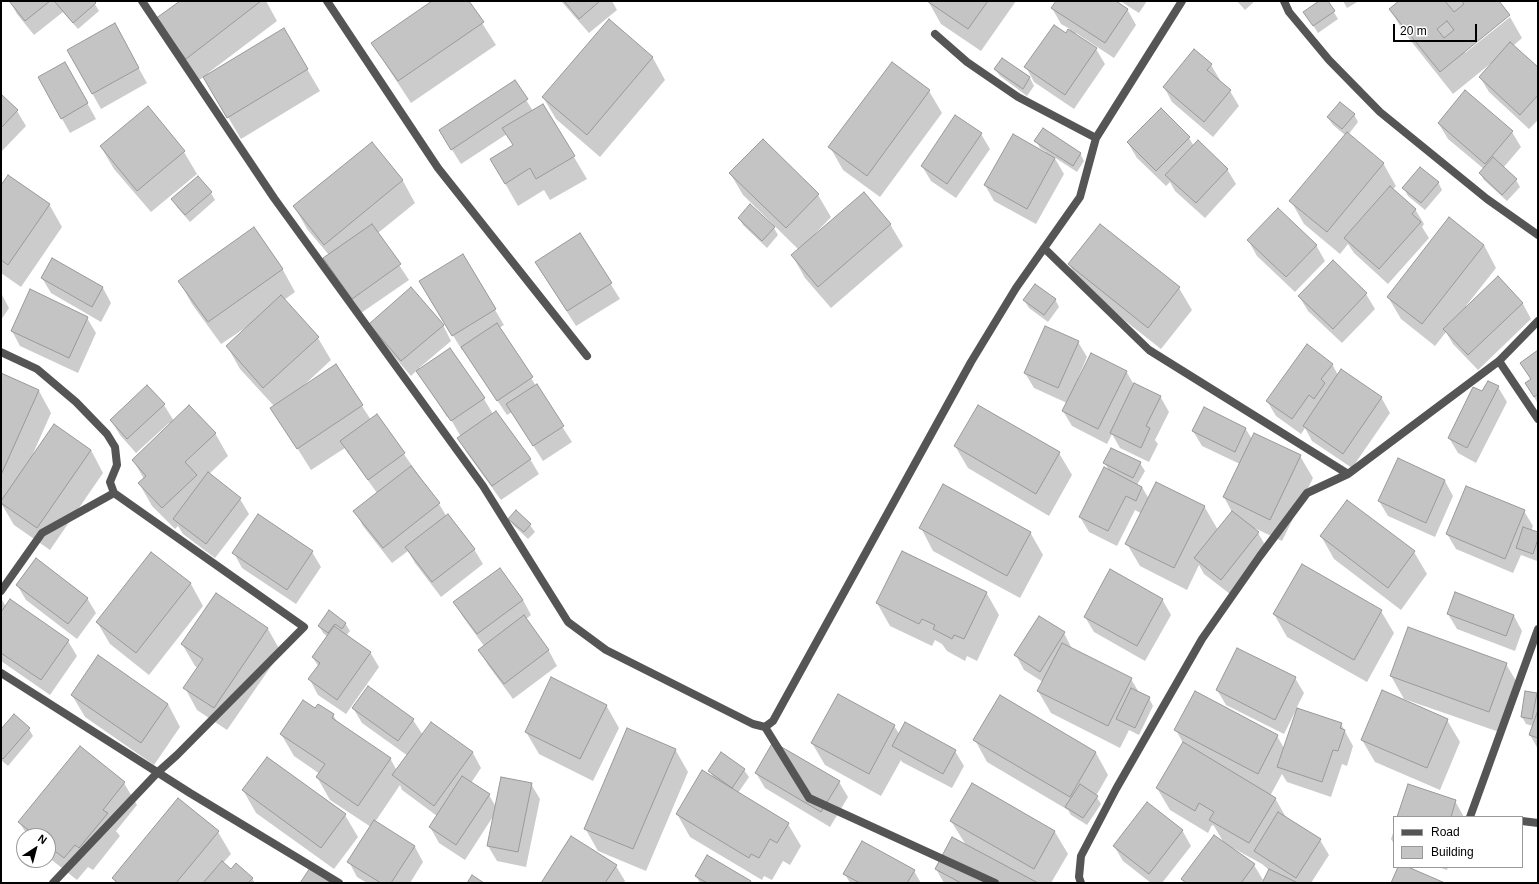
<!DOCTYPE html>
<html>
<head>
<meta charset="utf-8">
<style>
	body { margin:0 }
	#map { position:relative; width:1539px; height:884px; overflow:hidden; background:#fff; font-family:Arial,sans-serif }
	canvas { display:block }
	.frame { position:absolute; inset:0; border:2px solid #000; pointer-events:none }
	.legend { position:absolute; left:1393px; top:816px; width:130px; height:52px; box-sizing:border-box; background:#fff; border:1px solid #999; margin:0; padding:5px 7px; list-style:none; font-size:12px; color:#000 }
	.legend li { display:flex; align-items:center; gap:8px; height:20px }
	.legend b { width:20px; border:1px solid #999 }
	.north { position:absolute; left:16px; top:828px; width:40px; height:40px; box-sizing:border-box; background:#fff; border:1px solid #999; border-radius:50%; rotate:36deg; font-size:11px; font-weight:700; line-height:16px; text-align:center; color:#000 }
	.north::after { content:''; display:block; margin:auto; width:14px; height:18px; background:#000; clip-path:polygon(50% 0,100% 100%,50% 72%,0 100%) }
	.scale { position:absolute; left:1393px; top:24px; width:84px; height:18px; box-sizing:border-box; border:2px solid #000; border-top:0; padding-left:5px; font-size:12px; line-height:14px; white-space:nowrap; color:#000; -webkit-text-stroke:3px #fff; paint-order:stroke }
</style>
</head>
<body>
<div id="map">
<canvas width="1539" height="884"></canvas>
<div class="frame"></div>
<ul class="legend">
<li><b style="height:5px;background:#555"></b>Road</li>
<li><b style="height:11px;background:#c4c4c4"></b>Building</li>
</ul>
<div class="north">N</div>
<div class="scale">20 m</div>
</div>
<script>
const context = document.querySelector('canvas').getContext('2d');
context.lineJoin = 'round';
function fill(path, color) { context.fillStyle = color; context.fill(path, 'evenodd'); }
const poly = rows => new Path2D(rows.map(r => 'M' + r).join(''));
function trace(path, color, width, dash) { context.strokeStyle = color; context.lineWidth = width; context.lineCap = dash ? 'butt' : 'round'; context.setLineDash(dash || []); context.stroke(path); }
fill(poly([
	[10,1,93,1,99,11,78,29,63,12,34,35,17,14],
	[182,1,266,1,277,21,208,73,209,75,284,30,320,91,241,139,204,77,199,80,170,42],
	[434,1,468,1,496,45,411,103,386,65,373,43],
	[561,1,612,1,617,10,589,33],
	[928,1,1016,1,981,51,941,24],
	[1057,1,1114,1,1127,9,1136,25,1114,58,1076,33,1075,35,1096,49,1105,64,1074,109,1034,82,1026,67,1066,34,1070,29,1061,24,1052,8],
	[1120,1,1147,1,1139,13],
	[1237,1,1255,1,1245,10],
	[1321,1,1327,1,1338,19,1318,33,1309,19],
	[1343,1,1359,1,1347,8],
	[1400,1,1497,1,1465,50,1465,53,1510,17,1522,38,1513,46,1538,68,1538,120,1529,129,1489,92,1480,77,1491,65,1490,64,1453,94,1403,31,1390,9],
	[609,21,653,58,665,80,600,157,556,119,543,97],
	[123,40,147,83,101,109,92,93],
	[1002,59,1030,78,1034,86,1027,96,1000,76,995,69],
	[65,63,96,119,70,133,39,78],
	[892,63,929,91,942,113,880,197,843,170,830,147],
	[1211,65,1220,80,1219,81,1230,91,1239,106,1213,137,1172,102,1164,87],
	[515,82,533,111,543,105,587,179,550,200,544,190,518,206,491,159,514,146,507,134,461,164,449,145],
	[1,96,17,111,26,126,1,152],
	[147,108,184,152,197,174,151,212,114,169,101,147],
	[1354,114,1358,122,1348,135,1383,163,1396,186,1393,189,1415,209,1424,224,1422,227,1429,238,1388,284,1354,253,1348,244,1340,254,1304,224,1291,201,1345,135,1333,125,1328,118],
	[1439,124,1512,132,1521,147,1503,168,1516,180,1520,187,1507,201,1484,180,1480,173,1484,169,1448,139],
	[981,134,990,149,956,198,931,181,922,166],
	[1189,138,1194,146,1227,169,1236,184,1205,218,1175,191,1170,182,1166,186,1137,158,1128,143],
	[763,140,818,195,831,217,815,234,816,235,890,224,903,246,831,308,805,278,792,255,799,250,743,195,730,173],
	[1036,141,1080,153,1084,161,1077,172,1054,157,1064,174,1036,224,994,201,985,185,1045,154,1046,152,1040,148],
	[372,143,403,181,415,203,378,233,409,280,361,313,333,273,325,258,329,255,307,229,294,206],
	[1438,182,1442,190,1425,210,1408,196,1404,188],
	[1,187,49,204,62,227,21,287,1,273],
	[211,193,215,200,190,222,177,207,173,199],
	[739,218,774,228,778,235,767,248,743,225],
	[253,229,283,270,295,292,284,300,318,338,331,360,302,387,303,388,336,366,371,420,377,416,439,504,447,517,474,549,483,564,441,597,415,563,408,551,392,563,363,526,355,511,377,493,345,448,311,470,272,408,274,406,240,369,227,346,248,327,248,326,221,344,192,304,179,281],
	[580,235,620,299,576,326,536,263],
	[1248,240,1316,245,1325,261,1295,292,1257,256],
	[1484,245,1496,268,1466,306,1467,307,1498,278,1523,304,1531,319,1478,370,1453,344,1446,332,1435,346,1401,319,1388,297],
	[463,256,504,325,499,328,572,442,543,461,512,412,507,415,463,349,462,350,429,297],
	[53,260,103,288,111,303,101,322,51,293,42,278],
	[1069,264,1179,288,1192,310,1161,349,1082,287],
	[1,293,9,308,1,320],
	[1366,294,1375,309,1342,343,1308,311,1299,296],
	[1055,299,1059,307,1048,322,1029,308,1024,300],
	[87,318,96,333,78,373,20,346,12,331],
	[370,324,443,325,451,341,419,368,484,399,493,414,530,459,539,474,501,500,467,453,459,438,461,437,449,416,447,417,417,370,411,376,379,339],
	[1078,342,1087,357,1078,378,1126,371,1133,383,1160,396,1169,412,1155,440,1158,444,1149,462,1120,448,1112,434,1107,444,1072,426,1063,411,1067,403,1034,388,1025,373],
	[1538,351,1538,404,1526,383,1531,380,1521,363],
	[1332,364,1338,375,1381,397,1390,413,1352,468,1312,441,1305,428,1301,434,1276,416,1267,401],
	[1,374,39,391,51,413,32,456,91,450,103,473,50,550,14,525,1,503,3,500,1,499],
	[1498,387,1507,402,1476,463,1458,453,1449,438,1483,393],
	[164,405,174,421,215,433,228,456,209,474,240,499,249,514,215,558,183,534,178,526,175,529,152,506,139,483,144,479,133,460,170,425,169,423,136,453,120,435,111,420],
	[1245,428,1252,439,1300,456,1313,478,1282,541,1250,526,1258,533,1267,548,1230,594,1204,574,1199,565,1187,590,1140,566,1127,544,1142,514,1135,510,1117,546,1089,532,1080,517,1109,471,1105,463,1140,463,1145,471,1137,485,1142,487,1149,499,1204,506,1218,530,1232,512,1224,497,1240,464,1202,446,1193,431],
	[955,446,1059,453,1072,475,1049,516,968,468],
	[1398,460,1445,481,1453,496,1435,537,1388,516,1379,501],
	[1348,501,1414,552,1427,574,1401,610,1334,559,1321,536],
	[1524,511,1533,526,1531,531,1538,533,1538,559,1537,561,1521,555,1513,573,1456,549,1447,534],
	[509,519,530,525,535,532,528,539,514,526],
	[921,528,1030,532,1043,555,1020,598,933,551],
	[312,552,321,567,296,604,242,568,234,553],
	[151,553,191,584,203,606,149,675,110,644,97,622],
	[17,585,87,598,96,613,77,639,26,600],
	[986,592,999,615,977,661,967,656,965,661,947,651,942,644,935,640,932,646,890,626,877,603],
	[216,594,268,629,281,652,227,730,197,710,185,688,198,668,195,666,182,644],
	[1,598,6,607,68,641,77,656,50,695,1,661],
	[1162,599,1171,615,1145,661,1094,632,1085,617],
	[523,600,531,615,526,619,549,651,557,666,513,699,488,665,479,650,484,646,463,617,454,602],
	[329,611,345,623,350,631,346,636,370,652,379,667,346,714,318,695,310,680,319,667,313,658,328,637,323,633,319,626],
	[1381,611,1394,633,1367,682,1287,637,1274,614],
	[1448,614,1514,616,1522,631,1515,651,1457,629],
	[1064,633,1072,649,1131,679,1140,694,1149,698,1153,706,1139,735,1129,730,1120,748,1051,713,1038,691,1043,682,1024,670,1016,655],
	[1506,664,1519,686,1502,733,1404,699,1391,676],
	[1295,678,1304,693,1296,709,1341,724,1353,746,1347,766,1342,764,1331,797,1287,782,1282,774,1270,796,1275,798,1287,819,1320,840,1329,855,1311,883,1263,883,1269,870,1262,864,1233,848,1232,849,1254,865,1263,880,1260,883,1185,883,1182,879,1224,843,1214,826,1212,825,1208,833,1170,810,1157,788,1183,743,1176,730,1277,736,1284,748,1297,711,1296,710,1284,734,1226,705,1217,690],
	[1537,694,1538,696,1538,749,1530,735,1533,726,1526,724,1522,717],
	[72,695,168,704,180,727,154,765,85,717],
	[606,705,619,728,593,781,539,754,526,732],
	[353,708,413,720,423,735,432,723,473,753,481,768,471,783,489,795,496,807,531,784,540,799,526,867,497,861,488,846,494,815,465,860,439,843,430,827,437,816,402,790,400,785,375,822,415,847,423,862,410,883,367,883,357,877,349,862,371,827,330,800,317,777,320,774,294,756,281,734,315,709,333,715,338,723,390,758,397,771,408,756,362,723],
	[1447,720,1460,742,1440,790,1375,762,1362,740],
	[894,726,900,735,955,751,964,766,952,788,902,762,901,760,881,796,825,765,812,743],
	[29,729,33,736,8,766,1,760,1,731],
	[975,740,1096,753,1108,775,1096,796,1101,804,1087,825,1071,815,1068,810,987,762],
	[675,749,688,772,646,871,598,851,585,828],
	[744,770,749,777,738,793,788,824,801,846,790,865,783,861,772,880,764,876,762,880,690,837,677,814,714,779,710,771],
	[756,773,839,782,848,797,830,827,765,788],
	[124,783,137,805,116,831,120,836,93,870,88,867,77,880,48,857,48,836,28,836,19,822],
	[972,784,1055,832,1068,854,1051,883,944,883,936,869,966,845,951,821],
	[243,790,345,815,358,837,334,869,256,813],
	[1455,801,1464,817,1398,817],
	[1182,830,1191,846,1162,883,1151,883,1123,861,1114,846],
	[1394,830,1394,844,1391,839],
	[218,832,231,854,223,863,231,870,252,878,255,883,116,883,113,878],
	[616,866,625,881,624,883,542,883],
	[1438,867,1448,867,1447,870],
	[914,871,921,883,850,883,845,874],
	[696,876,751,882,751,883,700,883]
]), '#0003');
const building = poly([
	[9,1,50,1,25,21,9,1],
	[56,1,94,1,96,3,73,23,55,2,56,1],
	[180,1,261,1,186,59,155,19,180,1],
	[432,1,469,1,484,22,398,81,371,43,432,1],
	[564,1,600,1,579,19,564,1],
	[927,1,988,1,968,29,927,1],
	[1056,1,1116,1,1128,9,1105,43,1051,8,1056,1],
	[1319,1,1328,1,1335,11,1313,26,1303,12,1319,1],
	[1399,1,1445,1,1454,12,1464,4,1462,1,1499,1,1510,15,1440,72,1389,9,1399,1],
	[1447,21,1454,30,1444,38,1437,29,1447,21],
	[609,19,653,57,587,135,542,97,609,19],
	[115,23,139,68,92,94,67,50,115,23],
	[1054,25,1066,33,1068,29,1097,48,1065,95,1024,67,1054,25],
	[284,28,308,69,227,118,203,77,284,28],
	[1510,42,1538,67,1538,95,1520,115,1479,77,1510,42],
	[1194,49,1212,64,1207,70,1231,90,1204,122,1163,87,1194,49],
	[1002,58,1030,77,1023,89,994,69,1002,58],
	[65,62,88,103,61,119,38,77,65,62],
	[892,62,930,90,867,176,828,147,892,62],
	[515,80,528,99,451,150,439,130,515,80],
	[1465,90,1513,131,1485,164,1438,123,1465,90],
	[1,94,18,110,1,128,1,94],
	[1340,102,1355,114,1342,129,1327,117,1340,102],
	[543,104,575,156,536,179,530,168,505,184,490,159,513,145,502,128,543,104],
	[148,106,185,151,137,191,100,146,148,106],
	[1161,108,1190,137,1156,171,1127,142,1161,108],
	[955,115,982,133,947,184,921,166,955,115],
	[1043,128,1081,153,1073,166,1034,141,1043,128],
	[1347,132,1384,163,1327,232,1289,201,1347,132],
	[1013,134,1055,158,1027,209,984,185,1013,134],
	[763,139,819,194,786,228,729,173,763,139],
	[1198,140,1228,169,1196,203,1165,175,1198,140],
	[372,142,403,180,324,245,293,206,372,142],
	[1493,157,1517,179,1502,195,1479,173,1493,157],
	[1420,167,1439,182,1421,203,1402,188,1420,167],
	[8,175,50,204,8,265,1,260,1,185,8,175],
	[198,176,212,192,185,215,171,199,198,176],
	[1390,186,1416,209,1412,214,1421,222,1379,269,1344,238,1390,186],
	[864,192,891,224,818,287,791,255,864,192],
	[750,204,775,227,762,241,738,218,750,204],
	[1278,208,1317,245,1286,277,1247,240,1278,208],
	[1449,217,1484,245,1422,324,1387,297,1449,217],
	[372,224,401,264,352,299,323,258,372,224],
	[1100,224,1180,287,1148,328,1068,264,1100,224],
	[254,227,283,269,208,322,178,281,254,227],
	[580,233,612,283,567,311,535,262,580,233],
	[463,254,496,309,452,336,419,281,463,254],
	[52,258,103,287,92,307,41,278,52,258],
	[1333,260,1367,293,1333,329,1298,296,1333,260],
	[1498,276,1523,303,1468,355,1443,329,1498,276],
	[1035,284,1056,299,1044,315,1023,300,1035,284],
	[411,287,444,325,401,361,369,324,411,287],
	[30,289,88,317,69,358,11,331,30,289],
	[281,295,319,337,263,388,226,346,281,295],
	[497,323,533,377,497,401,461,347,497,323],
	[1045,326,1079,341,1058,388,1024,373,1045,326],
	[1307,344,1333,364,1321,379,1325,383,1314,399,1309,395,1292,419,1266,401,1307,344],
	[450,348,485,398,451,421,416,371,450,348],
	[1538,350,1538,394,1534,397,1525,383,1531,379,1520,363,1538,350],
	[1091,353,1127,371,1098,429,1062,411,1091,353],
	[336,364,363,405,297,449,270,408,336,364],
	[1341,369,1382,397,1343,454,1303,426,1341,369],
	[1,373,39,390,1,475,1,373],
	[1488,381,1499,386,1467,448,1448,438,1473,387,1482,391,1488,381],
	[1134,383,1161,396,1146,426,1150,428,1141,448,1110,433,1134,383],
	[537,384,564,426,533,446,506,404,537,384],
	[147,385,165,404,127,439,110,420,147,385],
	[189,405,216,433,185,462,197,475,162,508,138,483,146,476,132,460,189,405],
	[978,405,1060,452,1036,494,954,446,978,405],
	[1204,407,1246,428,1235,452,1192,431,1204,407],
	[496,411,531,459,492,486,457,438,496,411],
	[377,414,405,453,368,480,340,441,377,414],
	[54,424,91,450,37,528,1,503,1,501,54,424],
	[1254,433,1301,455,1270,520,1223,497,1254,433],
	[1111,448,1141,462,1133,478,1103,463,1111,448],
	[1398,458,1445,480,1426,523,1378,501,1398,458],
	[411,466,440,503,383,548,353,511,411,466],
	[1104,467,1142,487,1136,501,1126,496,1108,531,1079,517,1104,467],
	[208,472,241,498,206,544,173,519,208,472],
	[1156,482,1205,506,1174,568,1125,544,1156,482],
	[943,484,1031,532,1007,576,919,528,943,484],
	[1466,486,1525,510,1505,559,1446,534,1466,486],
	[1347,500,1415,551,1388,588,1320,536,1347,500],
	[516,510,531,524,524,532,508,519,516,510],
	[1232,511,1259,532,1221,580,1194,558,1232,511],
	[258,514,313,551,287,590,232,553,258,514],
	[448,514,475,549,432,582,405,547,448,514],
	[1523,527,1538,532,1538,539,1533,554,1516,548,1523,527],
	[902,551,987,592,964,639,954,635,952,639,933,629,935,625,922,619,919,624,876,603,902,551],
	[151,552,191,583,136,653,96,622,151,552],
	[36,558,88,598,68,624,16,585,36,558],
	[1302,564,1382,610,1354,660,1273,614,1302,564],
	[500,568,523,600,477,634,453,602,500,568],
	[1110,569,1163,599,1137,646,1084,617,1110,569],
	[1455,592,1514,615,1506,636,1447,614,1455,592],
	[216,593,268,628,214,708,183,688,203,659,181,644,216,593],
	[10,599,69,640,41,680,1,653,1,612,10,599],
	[329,610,346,623,342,629,335,624,328,633,318,626,329,610],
	[524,615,549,650,504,684,478,650,524,615],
	[1039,616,1065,632,1040,672,1014,655,1039,616],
	[334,626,371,652,337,700,308,679,320,663,312,657,334,626],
	[1408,627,1507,663,1489,712,1390,676,1408,627],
	[1062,643,1132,678,1108,726,1037,691,1062,643],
	[1237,648,1296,677,1275,720,1216,690,1237,648],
	[98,655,168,704,141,743,71,695,98,655],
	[551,677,607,705,580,759,525,732,551,677],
	[368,686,414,719,398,741,352,708,368,686],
	[1131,688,1150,697,1135,728,1116,719,1131,688],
	[1382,690,1448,719,1427,768,1361,740,1382,690],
	[1195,691,1278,735,1258,774,1174,730,1195,691],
	[1525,691,1537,693,1532,719,1521,717,1525,691],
	[838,694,895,725,869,774,811,743,838,694],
	[1000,695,1096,752,1070,797,973,740,1000,695],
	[303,700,315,708,318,704,334,714,332,718,391,758,358,806,316,777,325,764,280,734,303,700],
	[1297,708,1342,723,1340,728,1345,730,1338,751,1333,750,1322,782,1277,767,1297,708],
	[1538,710,1538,738,1529,735,1538,710],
	[14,714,30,728,3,759,1,757,1,729,14,714],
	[431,722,473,752,434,806,392,775,431,722],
	[905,722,956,750,943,774,892,746,905,722],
	[627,728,676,749,633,849,584,829,627,728],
	[773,742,840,781,821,812,755,773,773,742],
	[1183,742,1276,798,1249,843,1209,820,1214,812,1199,803,1195,811,1156,788,1183,742],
	[80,746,125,782,103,810,108,813,79,848,75,845,64,858,48,846,48,836,36,836,18,822,80,746],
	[721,752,745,769,732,788,708,771,721,752],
	[267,757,346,814,321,848,242,790,267,757],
	[702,770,789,823,777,843,770,839,759,858,751,854,749,858,676,814,702,770],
	[462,776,490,794,456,845,429,827,462,776],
	[501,777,532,783,518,852,487,846,501,777],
	[972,783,1055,831,1034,869,950,821,972,783],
	[1080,784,1098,796,1083,818,1065,807,1080,784],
	[1408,784,1456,800,1451,817,1397,817,1408,784],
	[178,798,219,831,176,883,118,883,112,878,178,798],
	[1147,802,1183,830,1149,874,1113,846,1147,802],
	[1278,812,1321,839,1296,878,1254,851,1278,812],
	[374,820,415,846,391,883,381,883,347,862,374,820],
	[1214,835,1255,864,1241,883,1186,883,1181,879,1214,835],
	[571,836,617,865,605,883,541,883,571,836],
	[952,837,1038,883,961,883,935,869,952,837],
	[862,841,915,870,907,883,860,883,843,874,862,841],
	[707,855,751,881,750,883,707,883,695,876,707,855],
	[222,861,231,869,236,863,253,878,248,883,203,883,222,861],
	[1398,867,1408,867,1445,883,1391,883,1398,867],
	[310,868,331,883,300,883,310,868],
	[1269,869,1298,883,1262,883,1269,869],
	[472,875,484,883,467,883,472,875]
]);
fill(building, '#c4c4c4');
trace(building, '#999', 1);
trace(poly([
	[142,1,274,198,483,486,568,622,606,650,753,724,765,727,773,721,971,362,1016,288,1080,197,1096,138,1182,1],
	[327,1,438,168,587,356],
	[1284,1,1289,12,1329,60,1380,112,1487,199,1538,235],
	[935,34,967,62,1018,97,1096,138],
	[1044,248,1149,350,1348,474],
	[1,352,37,369,76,402,107,434,115,447,117,465,110,482,114,493,304,627,177,755,158,772,53,883],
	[1499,361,1538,419],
	[1,591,42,533,114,493],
	[1,673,190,793,339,883],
	[765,727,809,798,995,883],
	[1470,817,1538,629],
	[1522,821,1538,823],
	[1081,883,1079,877,1081,856,1116,789,1202,639,1260,556,1307,493,1348,474,1499,361,1538,321]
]), '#555', 8);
</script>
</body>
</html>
